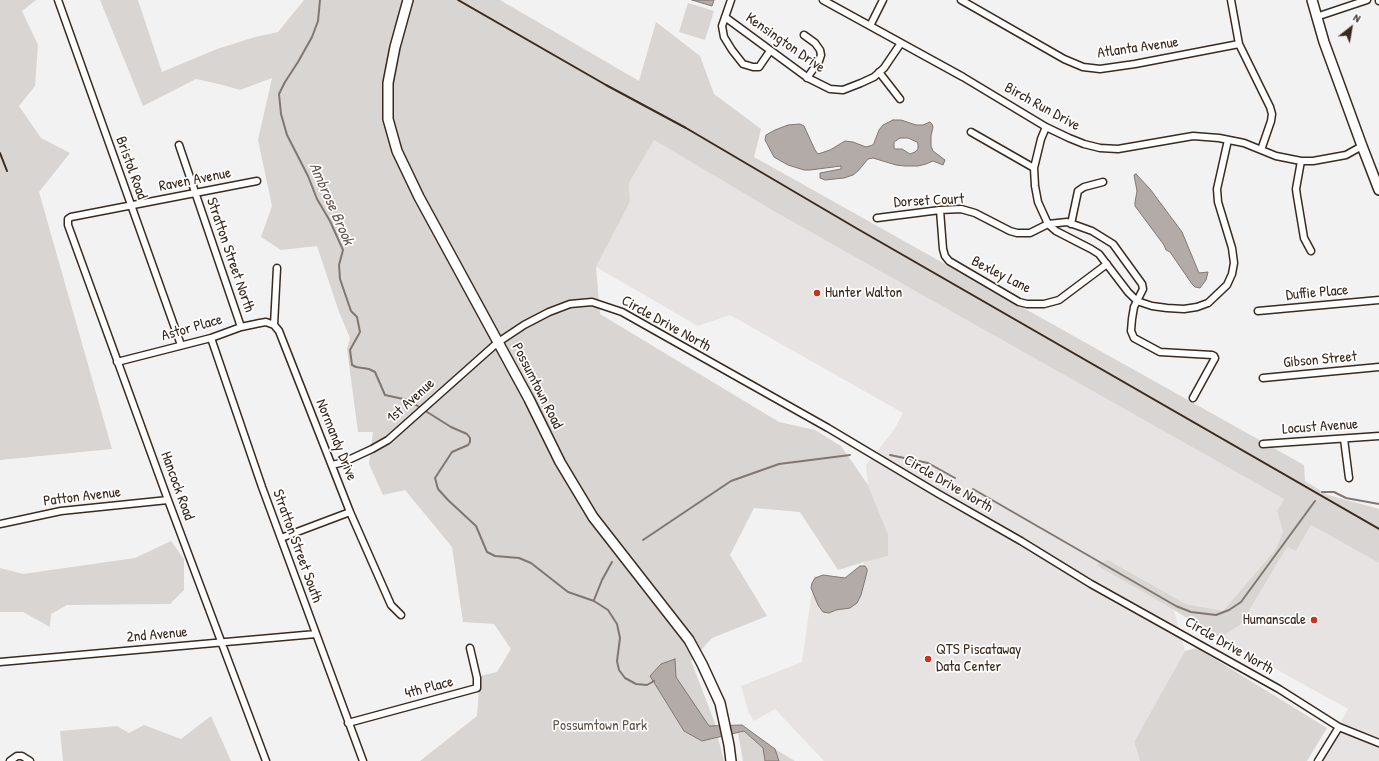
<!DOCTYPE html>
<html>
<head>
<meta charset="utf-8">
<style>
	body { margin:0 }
	#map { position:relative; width:1379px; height:761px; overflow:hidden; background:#f3f2f2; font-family:"Patrick Hand",sans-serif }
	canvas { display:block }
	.north { position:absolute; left:1331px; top:8px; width:40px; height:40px; -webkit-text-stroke:3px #fff; paint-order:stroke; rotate:31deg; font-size:11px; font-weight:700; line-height:16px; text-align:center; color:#3b2a1e }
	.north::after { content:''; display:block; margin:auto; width:14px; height:18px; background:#3b2a1e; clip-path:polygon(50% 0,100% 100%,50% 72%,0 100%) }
</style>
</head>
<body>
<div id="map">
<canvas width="1379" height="761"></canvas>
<div class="north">N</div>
</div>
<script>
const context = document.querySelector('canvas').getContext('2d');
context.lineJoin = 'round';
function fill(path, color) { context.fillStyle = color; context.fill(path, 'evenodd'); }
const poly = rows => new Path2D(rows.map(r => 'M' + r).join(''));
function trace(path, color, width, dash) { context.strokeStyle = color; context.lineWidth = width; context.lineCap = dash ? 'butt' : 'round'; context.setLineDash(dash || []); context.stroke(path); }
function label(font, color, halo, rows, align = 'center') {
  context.font = font + ' "Patrick Hand",sans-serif'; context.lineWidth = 3.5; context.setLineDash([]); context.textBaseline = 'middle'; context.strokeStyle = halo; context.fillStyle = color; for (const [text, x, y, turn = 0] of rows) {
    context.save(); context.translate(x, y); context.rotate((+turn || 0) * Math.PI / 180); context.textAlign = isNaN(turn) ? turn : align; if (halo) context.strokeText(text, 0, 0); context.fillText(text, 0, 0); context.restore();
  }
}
fill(poly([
	[654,140,777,213,1284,499,1277,511,1283,532,1275,550,1223,611,1186,604,1108,560,1096,565,1174,610,1185,651,1134,742,1140,761,824,761,775,709,754,721,749,713,741,686,802,662,814,576,861,582,864,562,888,556,888,534,868,485,866,465,894,430,903,413,730,315,698,326,596,267,630,202,629,183],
	[1311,525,1379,563,1379,761,1320,761,1348,709,1220,638,1241,624,1287,546,1296,551]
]), '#e6e3e2');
fill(poly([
	[0,0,36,0,22,11,38,45,35,86,19,106,41,138,70,153,39,192,112,449,0,460],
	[100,0,138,0,162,72,217,49,255,37,278,32,304,0,500,0,639,81,656,22,700,56,714,94,761,129,754,157,1304,465,1305,481,1328,495,1379,509,1379,563,1311,525,1296,551,1287,547,1241,624,1220,638,1174,610,1096,565,1108,560,1186,604,1223,611,1275,550,1283,532,1277,511,1284,499,777,213,654,140,629,183,630,202,596,267,600,314,779,422,815,430,841,446,868,485,888,534,888,556,864,562,838,570,800,512,754,508,730,555,767,616,712,638,691,661,716,726,709,727,683,688,676,677,675,659,664,697,684,731,702,741,718,738,724,761,420,761,477,716,480,676,497,672,511,649,494,624,463,622,452,547,405,490,383,495,369,464,373,432,358,432,347,349,350,338,339,312,317,246,281,250,261,237,272,206,258,140,272,78,240,90,223,85,196,79,143,106],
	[688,3,714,11,705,40,679,32],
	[171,541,184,559,184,590,170,604,67,605,51,614,50,627,23,612,0,612,0,568,23,574,135,558],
	[1197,648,1327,728,1307,761,1140,761,1134,742,1185,651],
	[211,716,231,761,63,761,60,731,117,726,129,733,144,725,181,739],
	[744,731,763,748,765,761,743,761,738,733],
	[775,749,795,761,779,761]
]), '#d8d5d2');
const water = poly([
	[692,0,714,0,712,6,692,0],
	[893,120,901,120,916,125,923,125,930,122,932,124,933,127,931,136,931,146,933,151,945,160,943,165,933,161,926,164,918,166,905,166,896,165,873,158,868,159,858,171,853,175,844,178,825,180,820,178,820,173,841,169,841,166,810,170,804,170,788,165,774,157,765,140,766,135,775,130,788,125,800,124,804,126,815,150,818,154,830,150,845,141,853,142,866,147,873,145,874,143,879,130,883,125,893,120],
	[900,138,908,138,917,142,918,144,918,149,915,152,910,154,902,149,895,149,894,148,894,142,900,138],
	[1136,174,1150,189,1182,232,1199,273,1208,272,1206,280,1200,288,1195,287,1192,284,1170,252,1166,250,1164,245,1135,206,1135,202,1137,191,1134,175,1136,174],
	[860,566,865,566,867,569,867,572,861,595,857,603,850,608,836,610,829,613,823,612,818,605,811,588,812,583,815,578,823,575,845,578,860,566],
	[675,659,676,677,709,726,742,725,775,749,779,761,765,761,763,748,744,731,702,741,684,731,650,676,661,664,675,659]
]);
fill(water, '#b2aba7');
trace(water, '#827770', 1);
trace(poly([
	[320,0,318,21,312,37,298,62,285,82,279,94,281,114,287,135,308,176,317,199,330,221,343,250,339,265,340,279,351,311,357,317,360,332,350,350,352,365,356,367,369,369,375,372,385,395,408,400,451,427,467,434,470,438,470,442,468,445,452,452,435,478,438,489,448,500,476,526,487,552,495,556,519,558,531,563,568,592,594,601,608,610,617,624,620,638,617,661,619,670,625,678,636,684,647,685,654,681],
	[890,455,928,463,955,478],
	[973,489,1176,606,1191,612,1216,615,1229,610,1241,602,1315,501],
	[1322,492,1334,492,1346,498,1379,504],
	[643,540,731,481,779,464,850,455],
	[594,600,602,580,612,562]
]), '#827770', 2);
const street = poly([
	[58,0,181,345],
	[731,0,722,26,724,37,732,50,743,64,753,67,759,67,770,51],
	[823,0,963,77,1046,127,1069,138,1084,144,1100,148,1118,149,1193,136,1219,138,1244,143,1276,156,1301,161,1313,161,1346,155,1362,146],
	[961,0,1064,59,1083,67,1100,69,1135,64,1239,44],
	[1231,0,1239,44,1270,107,1272,114,1271,121,1261,150],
	[1379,0,1379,1],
	[725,17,808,78,830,89,843,90,861,83,874,77,884,68,901,43],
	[1316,17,1367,0],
	[870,26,883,0],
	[804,35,815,43,820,50,821,55,819,61,807,78],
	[879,72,900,99],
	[1046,127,1041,139,1034,168,1035,186,1038,202,1048,224,1056,231,1091,249,1099,254,1128,292,1137,301,1152,306,1167,308,1184,309,1197,307,1208,303,1227,285,1232,274,1234,263,1232,248,1218,202,1217,189,1228,140],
	[971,132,1034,168],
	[179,145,241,327],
	[1301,161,1296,189,1297,196,1304,238,1311,251],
	[257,181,71,217,68,219,68,225,168,500,266,761],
	[940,210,943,249,945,256,949,261,1019,302,1027,304,1044,304,1059,300,1107,264],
	[877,218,940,210,961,209,975,213,1010,231,1017,233,1030,233,1048,224,1067,222,1092,231,1113,244,1142,284,1143,289,1134,307,1132,319,1131,331,1134,338,1160,352,1212,355,1214,356,1215,358,1193,398],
	[1071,224,1078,191,1084,187,1103,182],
	[277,268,274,325,279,331,350,512,391,605,401,615],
	[1258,311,1379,300],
	[211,338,262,487,363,761],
	[117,362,211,338,241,327,260,323,266,322,274,325],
	[1263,378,1379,367],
	[1344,439,1349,478],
	[1263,444,1379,436],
	[332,465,344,462,372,449,388,440,497,343,524,325,549,312,570,304,592,302,622,312,828,428,937,493,1021,541,1091,584,1279,689,1339,727,1379,743],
	[0,524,61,511,168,500],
	[281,538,350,512],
	[0,662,316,634],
	[348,723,477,688,477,678,470,648],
	[10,761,17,756,22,756,30,761],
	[1318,761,1339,727]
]);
const secondary = poly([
	[408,0,395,47,388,83,388,119,397,151,419,197,529,399,560,462,593,517,689,640,702,664,720,703,729,745,731,761],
	[1312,0,1324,42,1362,146,1379,190]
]);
trace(street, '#3b2a1e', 9);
trace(secondary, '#3b2a1e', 12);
trace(street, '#fff', 6);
trace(secondary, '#fff', 9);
trace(poly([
	[458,0,606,85,686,128,856,228,1379,529],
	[0,153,7,171]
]), '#3b2a1e', 2);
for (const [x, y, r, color] of [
	[817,293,4,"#c8321e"],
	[1314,620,4,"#c8321e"],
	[928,659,4,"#c8321e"]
]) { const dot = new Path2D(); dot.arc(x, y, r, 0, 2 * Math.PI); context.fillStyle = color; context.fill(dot); trace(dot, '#fff', 1.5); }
label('15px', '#3b2a1e', '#fff', [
	["Kensington Drive",785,43,35],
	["Atlanta Avenue",1138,48,-8],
	["Birch Run Drive",1042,107,29],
	["Bristol Road",131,168,70],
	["Raven Avenue",195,180,-11],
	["Dorset Court",929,201,-3],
	["Stratton Street North",230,255,71],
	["Bexley Lane",1001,275,27],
	["Duffie Place",1317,293,-5],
	["Circle Drive North",666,324,29],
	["Astor Place",192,328,-16],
	["Gibson Street",1320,360,-5],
	["Possumtown Road",537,386,63],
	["1st Avenue",411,401,-42],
	["Locust Avenue",1320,427,-4],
	["Normandy Drive",336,440,68],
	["Circle Drive North",948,484,30],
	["Hancock Road",177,486,70],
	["Patton Avenue",82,497,-7],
	["Stratton Street South",297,546,70],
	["2nd Avenue",157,635,-5],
	["Circle Drive North",1229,646,30],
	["4th Place",429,688,-15]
]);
label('15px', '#3b2a1e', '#fff', [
	["Hunter Walton",825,293],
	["Humanscale",1306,620,"right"],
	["QTS Piscataway",936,650],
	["Data Center",936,667]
], 'left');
label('15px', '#62554b', '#fff', [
	["Possumtown Park",600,726]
]);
label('italic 16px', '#65574e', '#fff', [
	["Ambrose Brook",331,204,66]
]);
</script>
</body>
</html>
